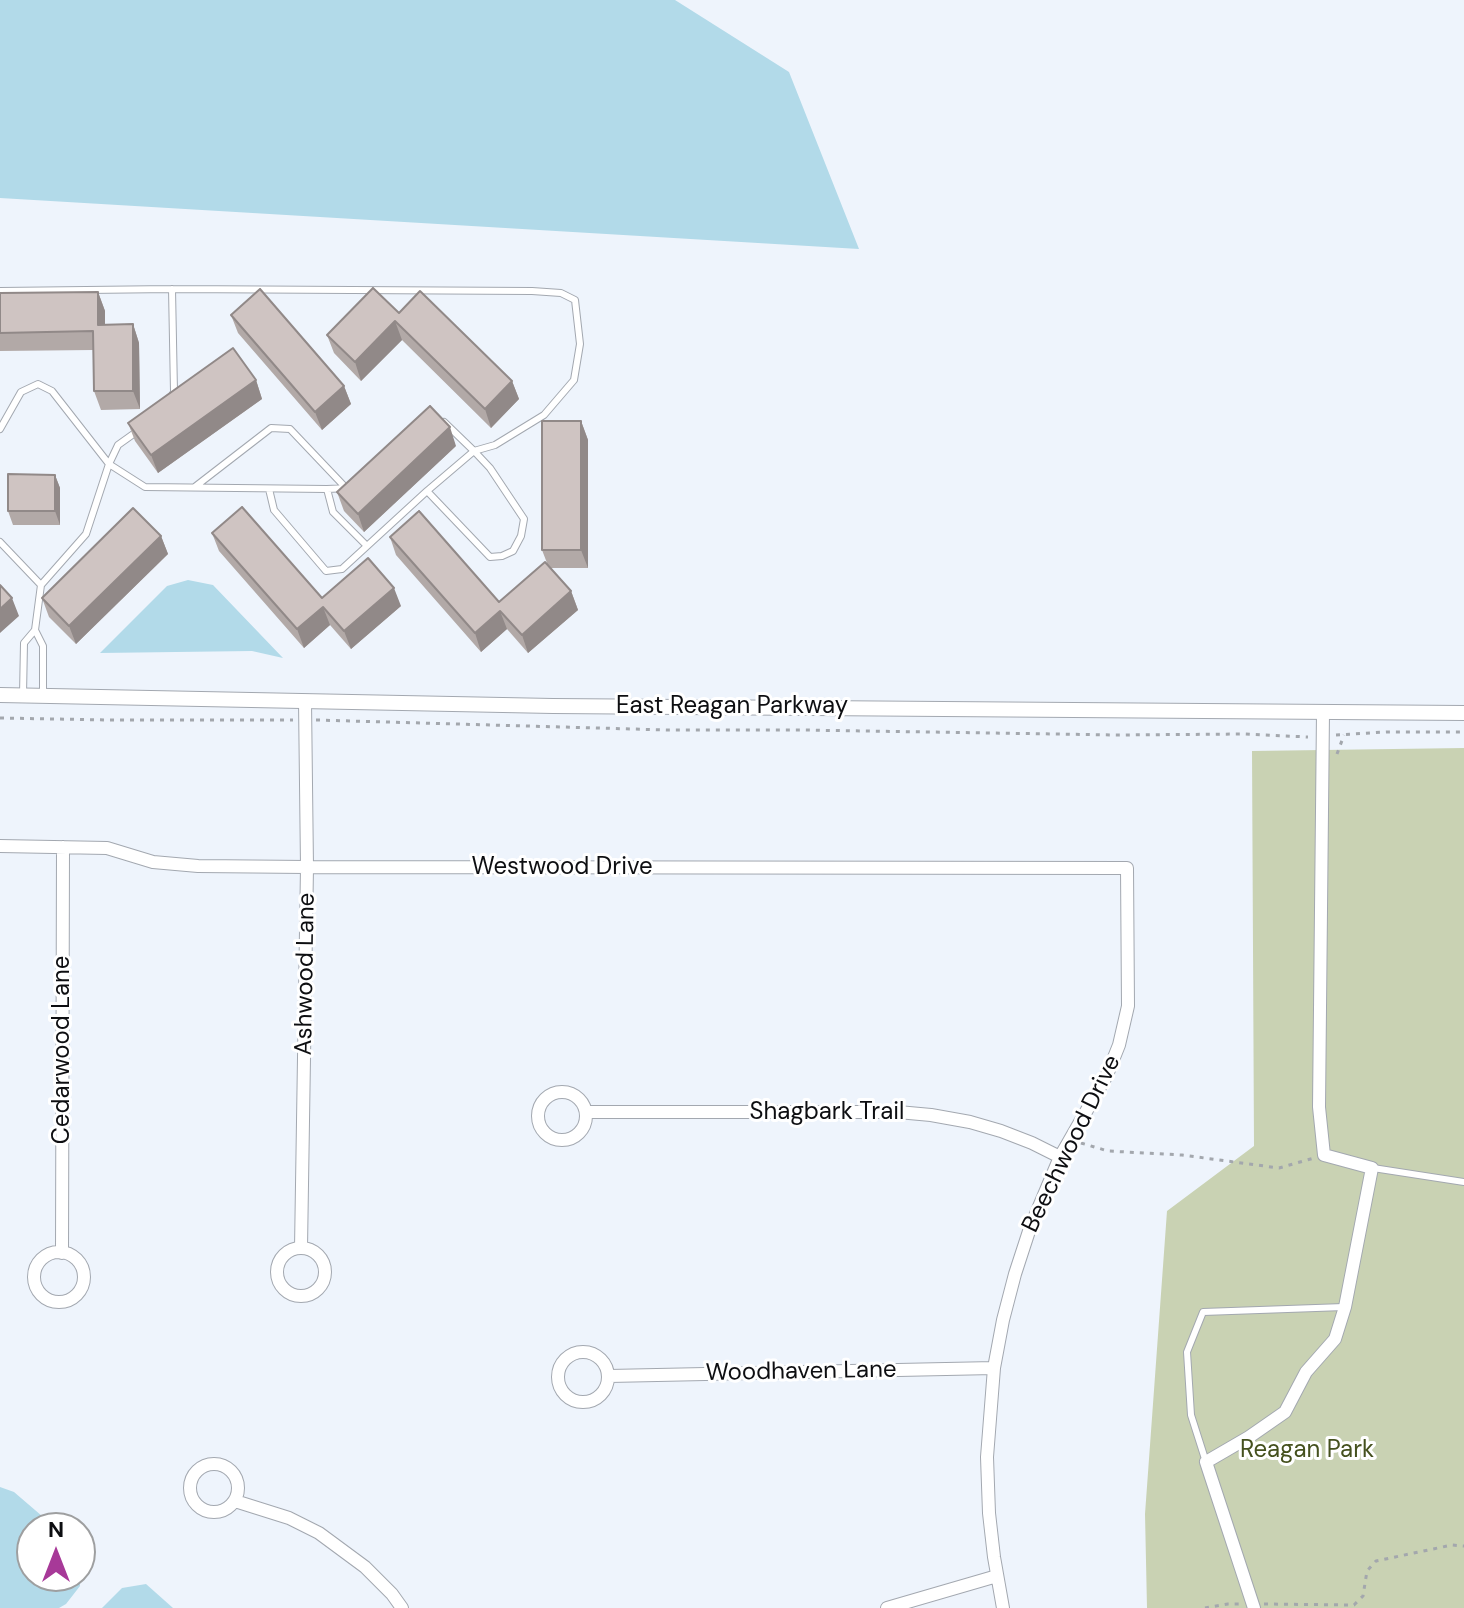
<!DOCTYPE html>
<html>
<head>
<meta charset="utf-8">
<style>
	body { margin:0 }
	#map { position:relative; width:1464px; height:1608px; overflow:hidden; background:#eef4fc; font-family:"DM Sans",sans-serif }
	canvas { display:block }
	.north { position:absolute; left:16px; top:1512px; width:80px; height:80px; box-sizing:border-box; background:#fff; border:2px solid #9e9fa0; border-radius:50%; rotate:0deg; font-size:22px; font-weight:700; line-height:32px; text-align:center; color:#0d0e11 }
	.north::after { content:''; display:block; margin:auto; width:28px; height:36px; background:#a73998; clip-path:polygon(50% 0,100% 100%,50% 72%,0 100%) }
</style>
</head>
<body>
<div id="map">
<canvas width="1464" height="1608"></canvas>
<div class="north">N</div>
</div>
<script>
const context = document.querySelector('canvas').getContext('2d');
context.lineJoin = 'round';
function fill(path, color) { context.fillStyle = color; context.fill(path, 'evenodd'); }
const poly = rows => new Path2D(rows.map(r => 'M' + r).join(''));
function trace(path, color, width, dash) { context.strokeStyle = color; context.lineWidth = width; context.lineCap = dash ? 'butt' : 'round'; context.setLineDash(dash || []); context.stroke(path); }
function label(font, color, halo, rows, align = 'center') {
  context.font = font + ' "DM Sans",sans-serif'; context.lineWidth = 6; context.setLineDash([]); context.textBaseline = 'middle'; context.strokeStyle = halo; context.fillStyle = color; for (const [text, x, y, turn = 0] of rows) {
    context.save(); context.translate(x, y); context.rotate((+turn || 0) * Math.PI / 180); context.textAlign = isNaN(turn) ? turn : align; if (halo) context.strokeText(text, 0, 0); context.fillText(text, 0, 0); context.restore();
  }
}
fill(poly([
	[1464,748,1464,1608,1147,1608,1145,1514,1167,1211,1254,1146,1252,751]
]), '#c9d2b3');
fill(poly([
	[0,0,675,0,789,72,859,249,0,198],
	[188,580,213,585,283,658,252,651,100,653,167,586],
	[0,1487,14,1492,56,1528,32,1528,32,1576,80,1576,80,1562,80,1586,66,1604,59,1608,0,1608],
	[146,1584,173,1608,102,1608,122,1588]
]), '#b2dae9');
const service = poly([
	[0,291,172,289,532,291,561,293,575,300,580,344,574,380,544,415,495,445,474,451,444,422],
	[171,397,174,392,172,289],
	[0,429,21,392,38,384,52,391,109,464,118,445,139,430],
	[196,486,271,428,290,429,346,488],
	[349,488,327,489,333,512,367,546],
	[269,489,274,510,326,571,342,569,427,491,490,557,502,556,513,551,521,536,524,519,490,468,474,451,427,491],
	[0,542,41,585],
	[35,630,43,646,43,696],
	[23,695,24,643,35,630,41,585,86,534,109,464,145,487,327,489],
	[1373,1168,1464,1182],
	[1206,1462,1191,1415,1187,1352,1203,1312,1344,1307]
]);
const minor = poly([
	[0,846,107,848,153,862,198,866,307,867,1127,868,1128,1006,1119,1045,1107,1075,1060,1157,1030,1228,1015,1274,1003,1320,994,1368,987,1457,989,1513,994,1557,1003,1608],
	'538 1116a24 24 0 1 1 48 0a24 24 0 1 1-48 0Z',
	[587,1112,898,1112,931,1115,970,1122,1001,1131,1032,1143,1060,1157],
	'277 1272a24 24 0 1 1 48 0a24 24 0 1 1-48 0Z',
	[301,1248,307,867,305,701],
	'34 1277a25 25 0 1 1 50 0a25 25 0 1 1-50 0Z',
	[62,1253,63,847],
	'558 1377a25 25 0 1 1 50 0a25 25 0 1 1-50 0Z',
	[609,1376,994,1368],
	'190 1488a24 24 0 1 1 48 0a24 24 0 1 1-48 0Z',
	[235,1501,289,1518,319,1533,365,1567,392,1594,402,1608],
	[887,1608,997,1576],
	[1254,1608,1206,1462,1249,1437,1285,1412,1306,1372,1335,1339,1345,1307,1372,1168,1324,1155,1319,1107,1323,712]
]);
const tertiary = poly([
	[0,695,553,706,1464,713]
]);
trace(service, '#a3a8b0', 8);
trace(minor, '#a3a8b0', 14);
trace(tertiary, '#a3a8b0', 16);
trace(poly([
	[0,718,108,720,293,720],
	[316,720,667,730,802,730,1117,735,1245,734,1308,737],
	[1336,735,1386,732,1464,732],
	[1337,754,1344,735],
	[1081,1143,1108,1151,1182,1155,1279,1168,1314,1158],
	[1264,1604,1354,1605,1363,1596,1367,1571,1376,1561,1452,1545,1464,1546],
	[1205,1608,1228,1604,1241,1604]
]), '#a3a7ad', 3, [4, 6]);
trace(service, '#fff', 6);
trace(minor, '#fff', 12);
trace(tertiary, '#fff', 14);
fill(poly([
	[98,292,105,311,105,325,133,324,139,343,140,409,101,410,94,391,93,350,0,351,0,293],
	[399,313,512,381,519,399,491,428,402,340,361,381,334,353,327,335],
	[231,315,344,386,351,404,322,430,238,333],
	[256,380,262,399,158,473,135,441,128,423],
	[581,421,588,440,588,568,551,568,571,591,578,610,528,653,507,629,481,652,396,555,390,537,499,602,547,563,542,550],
	[456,446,364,532,344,511,337,492],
	[55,475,60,488,60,525,13,525,8,511],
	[212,533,322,598,401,606,351,649,330,625,304,648,219,551],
	[161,536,168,554,76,644,49,617,42,598]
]), '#b2a9a7');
fill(poly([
	[98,292,105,311,105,343,98,325],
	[395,321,402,340,361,381,355,362],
	[133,324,139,343,140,409,133,391],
	[256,380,262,399,158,473,151,455],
	[512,381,519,399,491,428,485,409],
	[344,386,351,404,322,430,315,412],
	[581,421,588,440,588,568,581,550],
	[450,427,456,446,364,532,358,514],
	[55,475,60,488,60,525,55,511],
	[161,536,168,554,76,644,69,626],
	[394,588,401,606,351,649,344,631],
	[571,591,578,610,528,653,522,635],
	[12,598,19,616,0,633,0,609],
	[323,607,330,625,304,648,297,629],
	[500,611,507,629,481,652,475,633]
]), '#918988');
const building = poly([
	[373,288,399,313,420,291,512,381,485,409,395,321,355,362,327,335,373,288],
	[260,289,344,386,315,412,231,315,260,289],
	[98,292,98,325,133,324,133,391,94,391,93,331,0,333,0,293,98,292],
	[233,348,256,380,151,455,128,423,233,348],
	[430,406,450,427,358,514,337,492,430,406],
	[542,421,581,421,581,550,542,550,542,421],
	[8,474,55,475,55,511,8,511,8,474],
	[242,507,322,598,368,558,394,588,344,631,323,607,297,629,212,533,242,507],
	[133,508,161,536,69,626,42,598,133,508],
	[419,511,499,602,545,562,571,591,522,635,500,611,475,633,390,537,419,511],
	[0,585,12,598,0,609,0,585]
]);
fill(building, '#cfc4c2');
trace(building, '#918988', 2);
label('24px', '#0d0e11', '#fff', [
	["East Reagan Parkway",732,707],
	["Westwood Drive",562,868],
	["Ashwood Lane",306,974,-89],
	["Cedarwood Lane",63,1050,-90],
	["Shagbark Trail",827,1113],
	["Beechwood Drive",1072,1144,-64],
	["Woodhaven Lane",801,1372,-1]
]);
label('24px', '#45511e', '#fff', [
	["Reagan Park",1307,1451]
]);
</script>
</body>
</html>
